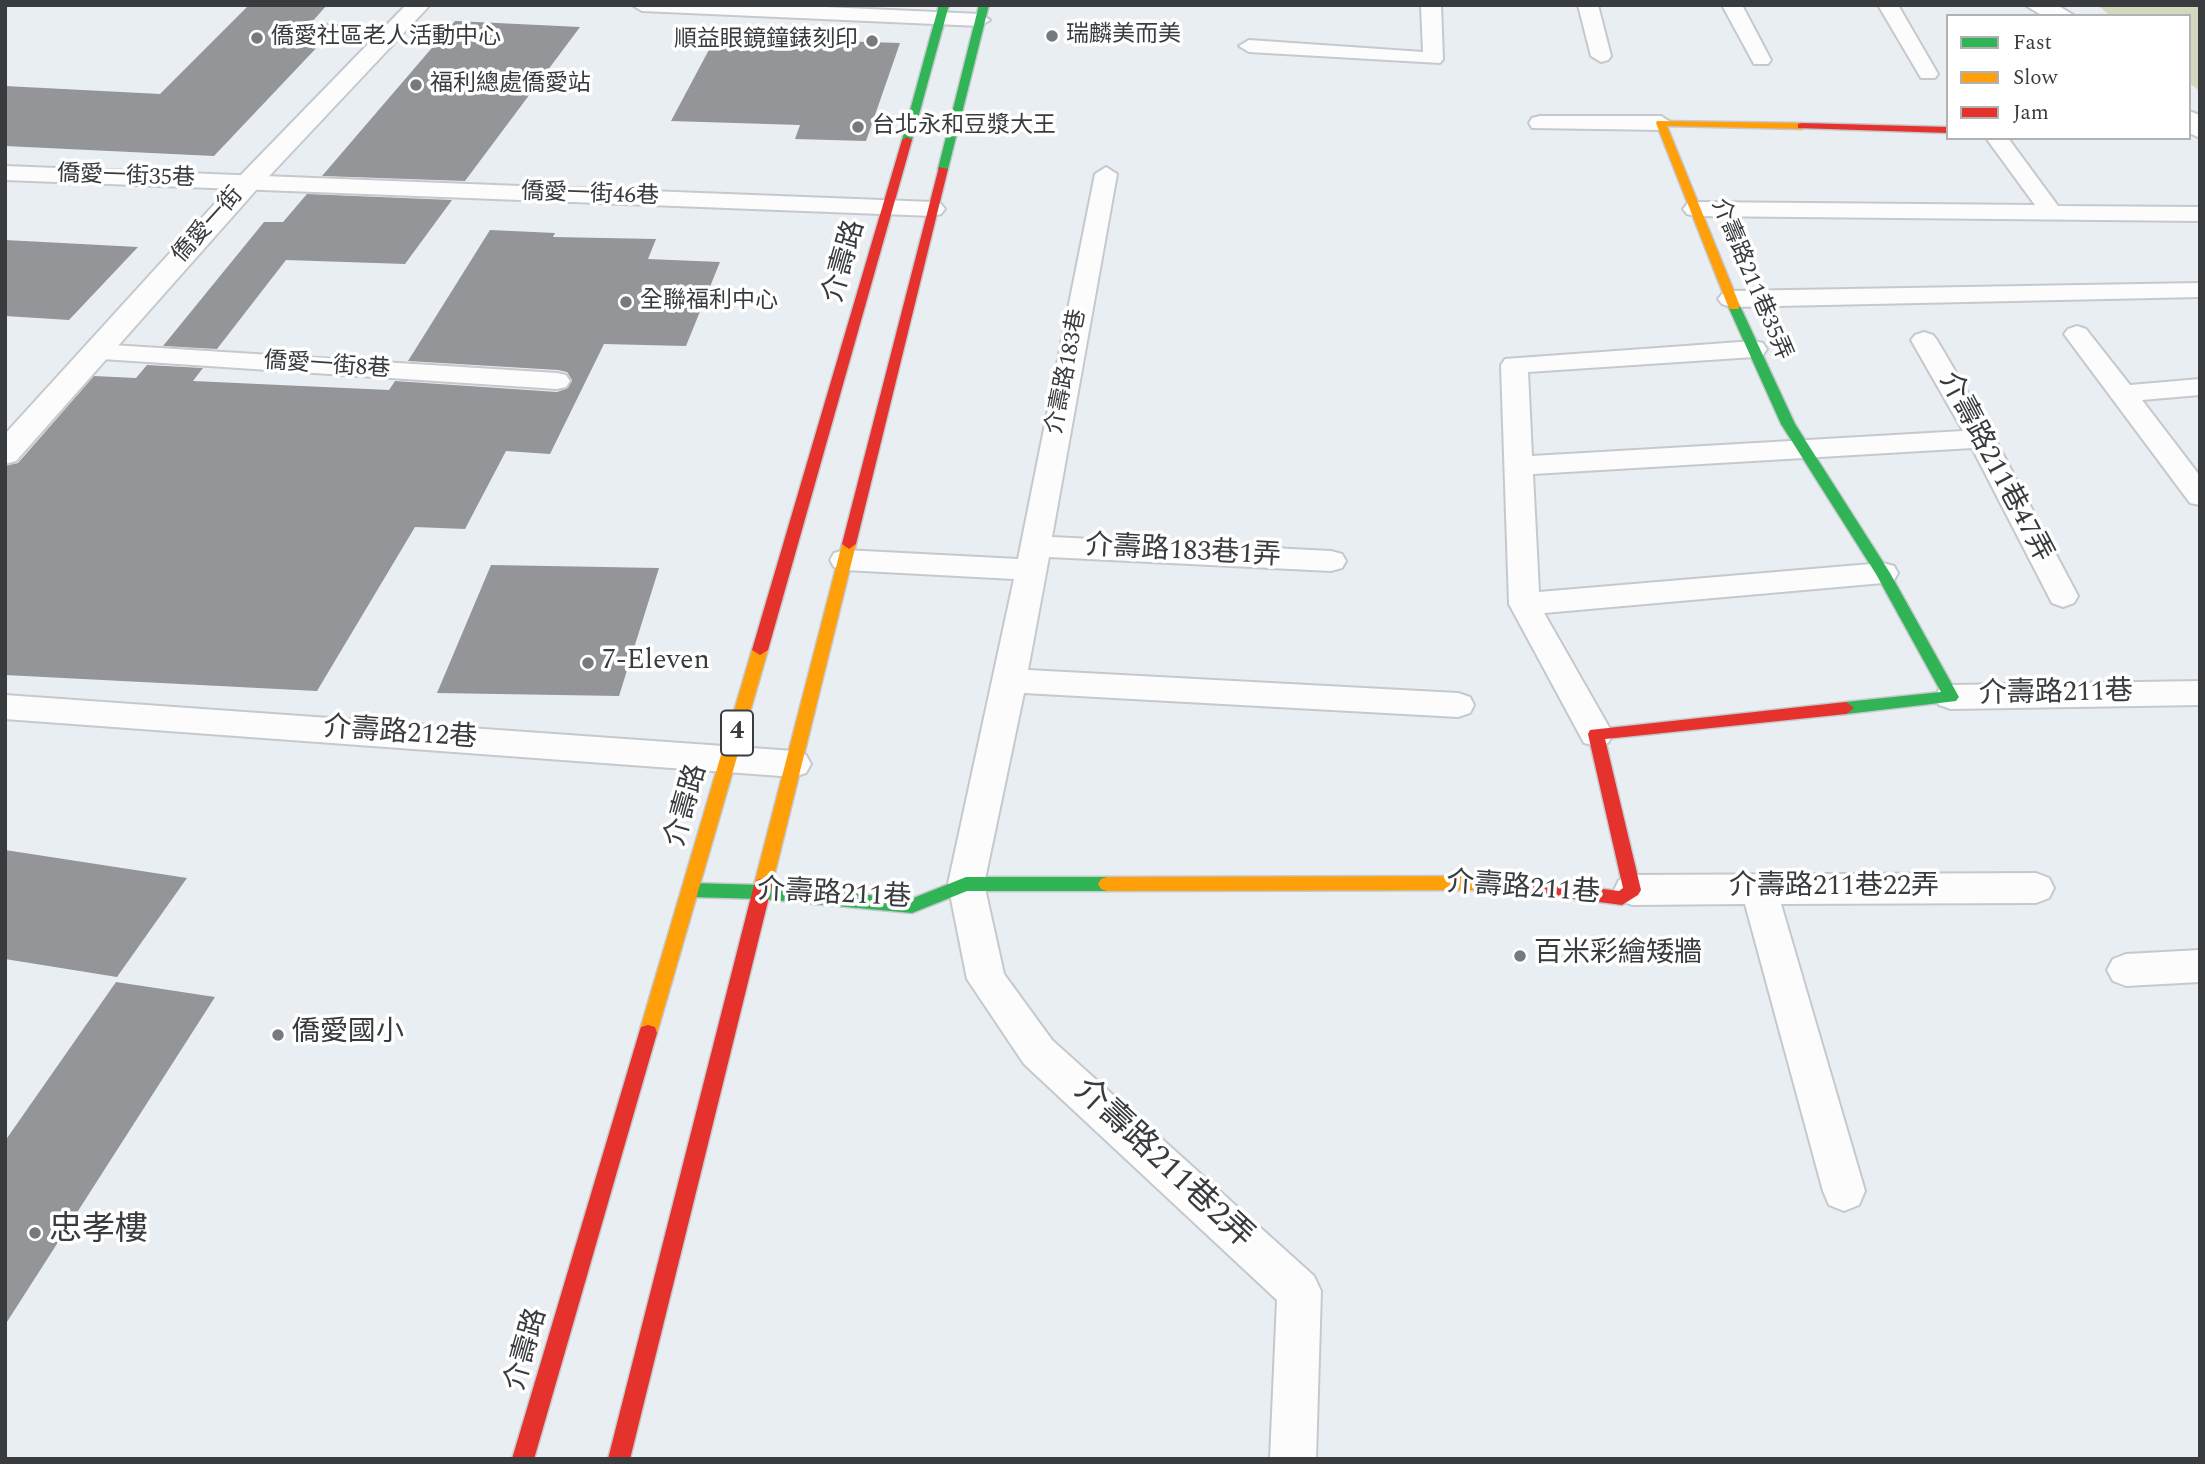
<!DOCTYPE html>
<html>
<head>
<meta charset="utf-8">
<style>
	body { margin:0 }
	#map { position:relative; width:2205px; height:1464px; overflow:hidden; background:#e9eef2; font-family:Spectral,serif }
	canvas { display:block }
	.frame { position:absolute; inset:0; border:7px solid #383c3f; pointer-events:none }
	.legend { position:absolute; left:1946px; top:14px; width:245px; height:126px; box-sizing:border-box; background:#fff; border:2px solid #afb1b2; margin:0; padding:9px 12px; list-style:none; font-size:21px; color:#383c3f }
	.legend li { display:flex; align-items:center; gap:14px; height:35px }
	.legend b { width:35px; border:2px solid #afb1b2 }
</style>
</head>
<body>
<div id="map">
<canvas width="2205" height="1464"></canvas>
<div class="frame"></div>
<ul class="legend">
<li><b style="height:9px;background:#30b455"></b>Fast</li>
<li><b style="height:9px;background:#ff9f0a"></b>Slow</li>
<li><b style="height:9px;background:#e5322d"></b>Jam</li>
</ul>
</div>
<script>
const context = document.querySelector('canvas').getContext('2d');
context.lineJoin = 'round';
function fill(path, color) { context.fillStyle = color; context.fill(path, 'evenodd'); }
const poly = rows => new Path2D(rows.map(r => 'M' + r).join(''));
function trace(path, color, width, dash) { context.strokeStyle = color; context.lineWidth = width; context.lineCap = dash ? 'butt' : 'round'; context.setLineDash(dash || []); context.stroke(path); }
function label(font, color, halo, rows, align = 'center') {
  context.font = font + ' Spectral,"Noto Sans TC",serif'; context.lineWidth = 7; context.setLineDash([]); context.textBaseline = 'middle'; context.strokeStyle = halo; context.fillStyle = color; for (const [text, x, y, turn = 0] of rows) {
    context.save(); context.translate(x, y); context.rotate((+turn || 0) * Math.PI / 180); context.textAlign = isNaN(turn) ? turn : align; if (halo) context.strokeText(text, 0, 0); context.fillText(text, 0, 0); context.restore();
  }
}
fill(poly([
	[2098,5,2200,5,2200,91,2189,83,2189,16,2110,16]
]), '#d4d8be');
fill(poly([
	[249,5,327,5,311,23,339,24,214,156,5,146,5,86,160,94],
	[455,21,580,27,465,181,322,176],
	[720,29,774,31,770,39,900,43,866,141,795,139,800,125,671,121],
	[307,194,452,200,405,264,286,260,217,349,163,346,264,222,283,222],
	[490,230,555,233,553,237,656,239,648,259,720,262,686,346,604,344,550,454,506,451,465,529,415,527,317,691,5,675,5,466,18,463,94,376,136,378,147,365,203,368,193,381,389,390,395,381,557,392,568,388,572,380,567,372,558,370,408,361],
	[5,240,138,247,69,320,5,316],
	[491,565,659,568,619,696,437,693],
	[5,850,187,878,117,977,5,959],
	[116,982,215,997,5,1325,5,1141]
]), '#949598');
const lane = poly([
	[632,5,781,5,980,14,990,20,980,26,642,11,632,5],
	[1421,5,1441,5,1443,59,1440,63,1249,52,1239,46,1249,40,1423,52,1421,5],
	[1578,5,1598,5,1611,56,1608,60,1601,62,1591,56,1578,5],
	[1722,5,1742,5,1771,60,1768,64,1754,64,1722,5],
	[1878,5,1898,5,1938,74,1935,78,1921,78,1878,5],
	[1540,116,1661,116,1672,123,1661,130,1532,128,1529,123,1532,118,1540,116],
	[1986,138,2008,138,2058,206,2200,207,2200,221,1695,216,1687,214,1683,209,1687,204,1695,202,2035,205,1986,138],
	[5,166,933,202,941,204,945,209,941,214,933,216,5,180,5,166],
	[1106,167,1117,174,1052,537,1331,551,1342,554,1346,561,1342,568,1331,571,1049,557,1028,670,1458,693,1470,697,1474,705,1470,713,1458,717,1024,693,984,884,1004,974,1052,1040,1314,1276,1321,1291,1316,1459,1270,1459,1277,1300,1024,1064,967,979,948,884,1014,579,845,570,834,567,830,560,834,553,845,550,1018,559,1095,174,1106,167],
	[2200,283,2200,297,1731,307,1722,304,1718,299,1722,294,1731,291,2200,283],
	[2077,326,2086,329,2130,385,2200,379,2200,395,2142,400,2200,476,2200,505,2190,503,2064,334,2068,329,2077,326],
	[1924,332,1933,335,1937,340,1995,439,2078,596,2074,603,2063,607,2052,603,1972,448,1533,474,1539,592,1883,563,1894,566,1898,573,1894,580,1883,583,1544,613,1613,734,1608,743,1596,746,1584,743,1509,604,1501,365,1505,359,1754,341,1763,343,1767,349,1763,355,1754,357,1528,372,1532,456,1963,431,1911,340,1915,335,1924,332],
	[96,344,557,373,566,375,570,381,566,387,557,389,87,358,83,352,87,346,96,344],
	[2200,681,2200,705,1951,709,1939,705,1935,697,1939,689,1951,685,2200,681],
	[5,695,794,751,806,755,811,764,806,773,794,777,5,719,5,695],
	[2036,873,2049,878,2054,888,2049,898,2036,903,1781,904,1865,1191,1859,1205,1844,1211,1829,1205,1823,1191,1745,904,1632,905,1619,900,1614,890,1619,880,1632,875,2036,873],
	[2200,950,2200,982,2126,986,2113,981,2107,970,2113,959,2126,954,2200,950]
]);
const street = poly([
	[406,5,430,5,257,189,16,461,5,464,5,434,239,177,406,5],
	[2025,5,2057,5,2075,16,2043,16,2025,5],
	[2189,111,2200,115,2200,138,2189,133,2189,111]
]);
const fast = poly([
	[939,5,949,5,912,140,907,143,902,140,939,5],
	[979,5,989,5,948,169,943,172,938,169,979,5],
	[1734,302,1740,306,1795,424,1890,573,1959,697,1956,701,1846,714,1838,708,1846,702,1941,692,1876,574,1781,424,1728,306,1734,302],
	[966,877,1107,877,1113,879,1116,884,1113,889,1107,891,967,891,912,913,762,899,691,897,685,895,682,890,685,885,691,883,762,885,911,899,966,877]
]);
const slow = poly([
	[1657,121,1802,123,1807,126,1802,129,1667,126,1740,306,1738,309,1730,309,1728,306,1656,123,1657,121],
	[849,539,856,544,772,885,769,890,763,892,757,890,754,885,842,544,849,539],
	[760,645,768,650,657,1033,655,1039,648,1041,641,1039,639,1033,752,650,760,645],
	[1497,876,1503,878,1506,883,1503,888,1497,890,1107,891,1101,889,1098,884,1101,879,1107,877,1497,876]
]);
const jam = poly([
	[1802,123,1948,127,1948,133,1798,128,1798,124,1802,123],
	[907,137,912,140,768,650,760,655,752,650,902,140,907,137],
	[939,167,948,169,856,544,849,549,842,544,939,167],
	[1846,702,1854,708,1846,714,1605,739,1641,890,1638,895,1622,905,1491,888,1488,883,1491,878,1497,876,1619,891,1623,888,1588,734,1590,730,1846,702],
	[763,878,769,880,772,885,630,1459,608,1459,754,885,757,880,763,878],
	[648,1025,655,1027,657,1033,534,1459,512,1459,639,1033,641,1027,648,1025]
]);
trace(lane, '#c5c9cd', 4);
trace(street, '#c5c9cd', 4);
trace(fast, '#c5c9cd', 3);
trace(slow, '#c5c9cd', 3);
trace(jam, '#c5c9cd', 3);
fill(lane, '#fcfcfd');
fill(street, '#fcfcfd');
fill(fast, '#30b455');
fill(slow, '#ff9f0a');
fill(jam, '#e5322d');
for (const [x, y, r, color] of [
	[1052,36,7,"#767a7e"],
	[257,38,7,"#767a7e"],
	[872,41,7,"#767a7e"],
	[416,85,7,"#767a7e"],
	[858,127,7,"#767a7e"],
	[626,302,7,"#767a7e"],
	[588,663,7,"#767a7e"],
	[1520,956,7,"#767a7e"],
	[278,1035,7,"#767a7e"],
	[35,1233,7,"#767a7e"]
]) { const dot = new Path2D(); dot.arc(x, y, r, 0, 2 * Math.PI); context.fillStyle = color; context.fill(dot); trace(dot, '#fff', 2.5); }
label('23px', '#383c3f', '#fff', [
	["瑞麟美而美",1066,36],
	["僑愛社區老人活動中心",271,38],
	["順益眼鏡鐘錶刻印",858,41,"right"],
	["福利總處僑愛站",430,85],
	["台北永和豆漿大王",872,127],
	["全聯福利中心",640,302]
], 'left');
label('23px', '#383c3f', '#fff', [
	["僑愛一街35巷",126,178,2],
	["僑愛一街46巷",590,196,2],
	["僑愛一街",209,226,-48],
	["介壽路211巷35弄",1750,280,67],
	["僑愛一街8巷",327,367,4],
	["介壽路183巷",1068,372,-79]
]);
for (const [x, y, w] of [
	[737,733,32]
]) { const box = new Path2D(); box.roundRect(x - w / 2, y - 22.5, w, 45, 5); context.fillStyle = '#fff'; context.fill(box); trace(box, '#383c3f', 2); }
label('bold 26px', '#383c3f', null, [
	["4",737,733]
]);
label('28px', '#383c3f', '#fff', [
	["介壽路",846,262,-74],
	["介壽路211巷47弄",1994,468,62],
	["介壽路183巷1弄",1183,553,3],
	["介壽路211巷",2056,695,-1],
	["介壽路212巷",400,735,4],
	["介壽路",688,806,-74],
	["介壽路211巷22弄",1834,889],
	["介壽路211巷",1523,890,4],
	["介壽路211巷",834,896,3],
	["介壽路",528,1350,-74]
]);
label('28px', '#383c3f', '#fff', [
	["7-Eleven",602,663],
	["百米彩繪矮牆",1534,956],
	["僑愛國小",292,1035]
], 'left');
label('33px', '#383c3f', '#fff', [
	["介壽路211巷2弄",1162,1165,43]
]);
label('33px', '#383c3f', '#fff', [
	["忠孝樓",49,1233]
], 'left');
</script>
</body>
</html>
